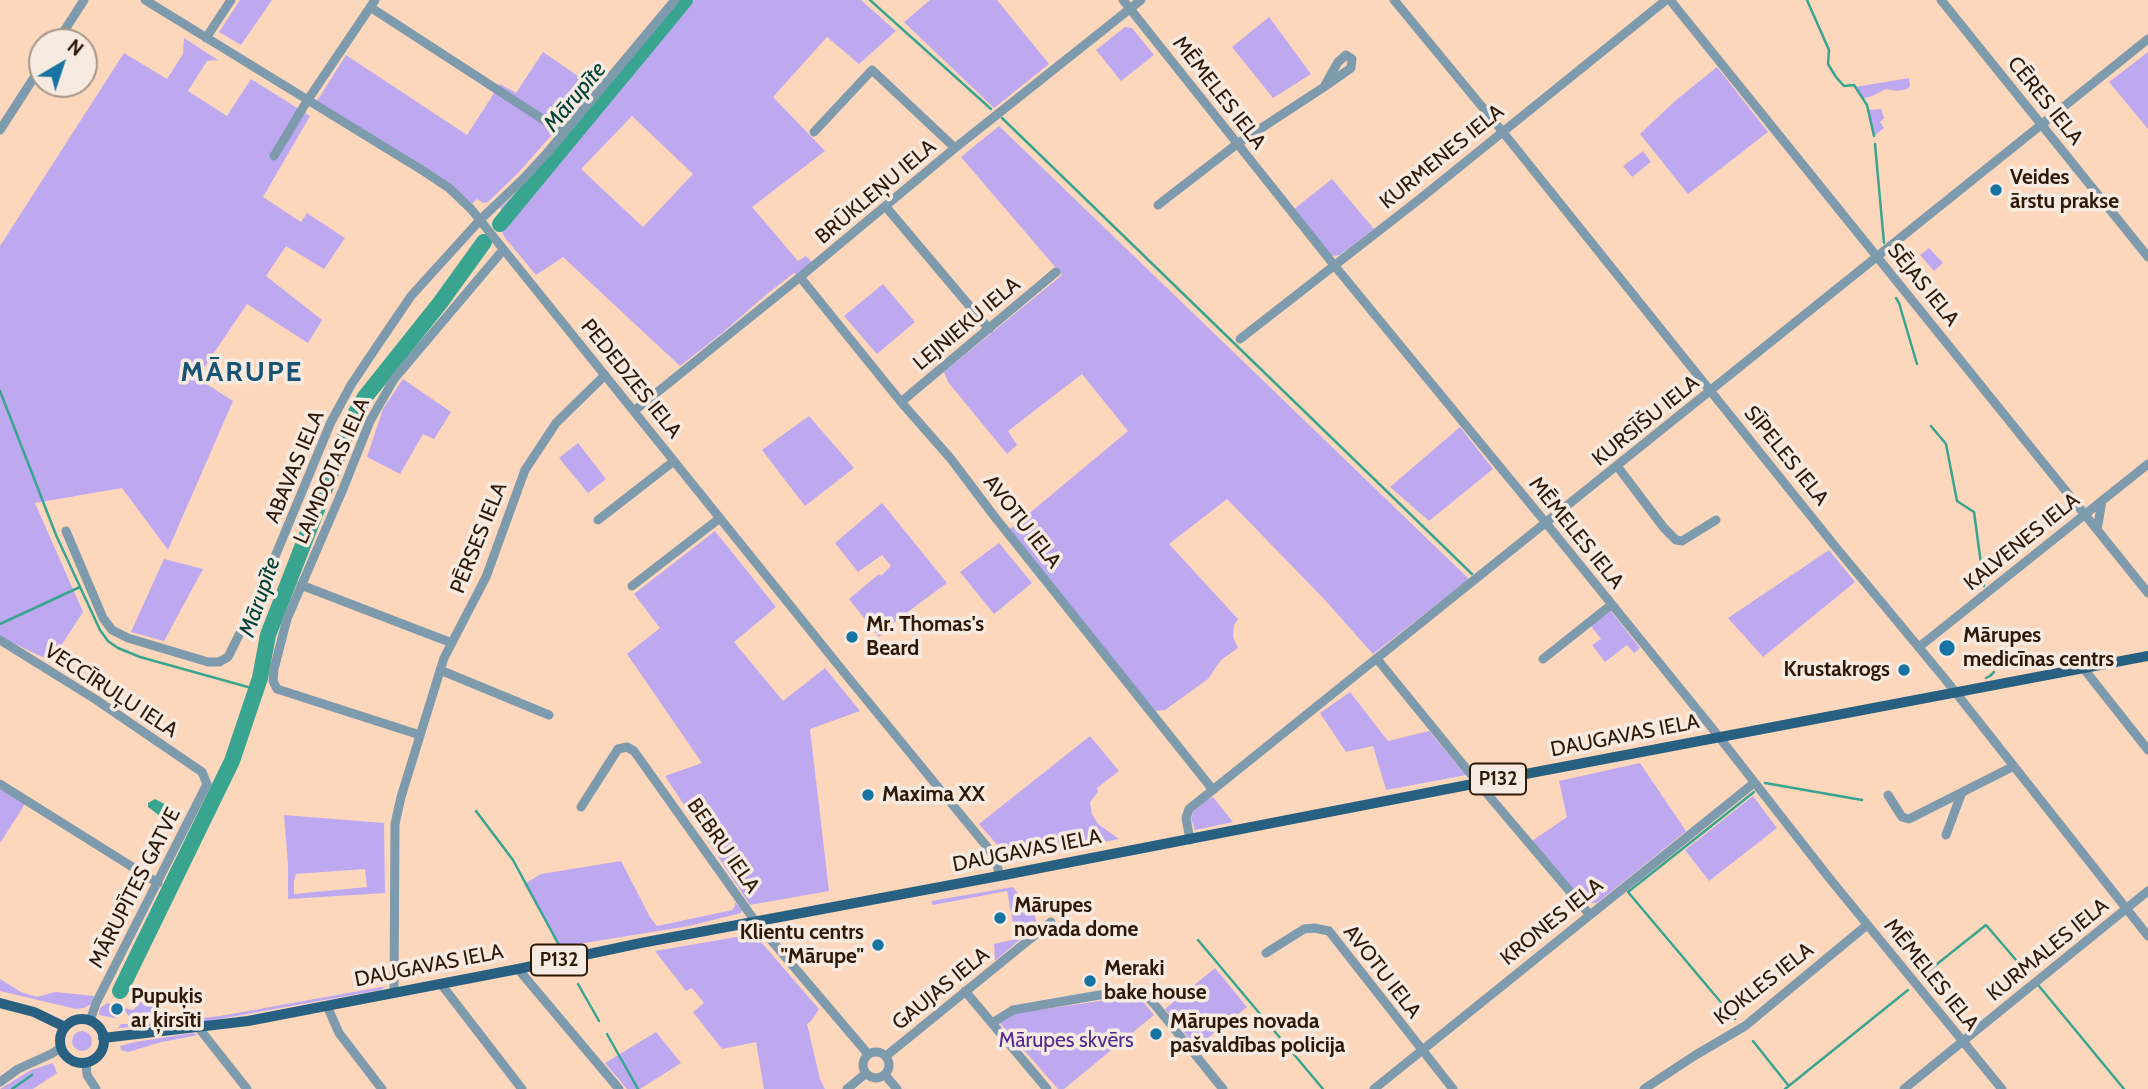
<!DOCTYPE html>
<html>
<head>
<meta charset="utf-8">
<style>
	body { margin:0 }
	#map { position:relative; width:2148px; height:1089px; overflow:hidden; background:#fdd7bc; font-family:Cabin,sans-serif }
	canvas { display:block }
	.north { position:absolute; left:28px; top:28px; width:70px; height:70px; box-sizing:border-box; background:#f7eae1; border:2px solid #a79689; border-radius:50%; rotate:39deg; font-size:19px; font-weight:700; line-height:28px; text-align:center; color:#2e1806 }
	.north::after { content:''; display:block; margin:auto; width:24px; height:32px; background:#1773a2; clip-path:polygon(50% 0,100% 100%,50% 72%,0 100%) }
</style>
</head>
<body>
<div id="map">
<canvas width="2148" height="1089"></canvas>
<div class="north">N</div>
</div>
<script>
const context = document.querySelector('canvas').getContext('2d');
context.lineJoin = 'round';
function fill(path, color) { context.fillStyle = color; context.fill(path, 'evenodd'); }
const poly = rows => new Path2D(rows.map(r => 'M' + r).join(''));
function trace(path, color, width, dash) { context.strokeStyle = color; context.lineWidth = width; context.lineCap = dash ? 'butt' : 'round'; context.setLineDash(dash || []); context.stroke(path); }
function label(font, color, halo, rows, align = 'center') {
  context.font = font + ' Cabin,sans-serif'; context.lineWidth = 7; context.setLineDash([]); context.textBaseline = 'middle'; context.strokeStyle = halo; context.fillStyle = color; for (const [text, x, y, turn = 0] of rows) {
    context.save(); context.translate(x, y); context.rotate((+turn || 0) * Math.PI / 180); context.textAlign = isNaN(turn) ? turn : align; if (halo) context.strokeText(text, 0, 0); context.fillText(text, 0, 0); context.restore();
  }
}
fill(poly([
	[240,0,272,0,241,45,219,32],
	[694,0,861,0,896,31,859,64,827,37,773,97,825,151,752,207,798,261,806,256,812,262,797,275,794,273,767,294,721,334,680,366,563,257,536,275,506,239,496,222,504,213,500,208,530,180],
	[632,116,693,174,643,227,581,169],
	[930,0,997,0,1049,64,994,108,904,22],
	[1269,17,1311,74,1273,98,1232,47],
	[1125,27,1132,28,1154,55,1121,81,1096,50],
	[184,38,218,60,207,61,188,91,227,116,251,79,310,116,263,197,301,222,307,213,345,238,324,269,286,246,266,276,322,320,308,343,247,304,197,378,233,401,168,550,122,488,35,503,83,612,51,661,0,637,0,246,124,53,167,79,183,54],
	[543,52,594,87,519,172,488,202,483,203,477,199,472,204,442,178,317,101,346,55,467,135,500,84,516,93],
	[2148,52,2148,129,2109,82],
	[1717,67,1768,132,1688,194,1640,134,1675,101],
	[1909,78,1910,86,1907,89,1897,91,1886,89,1870,97,1863,98,1855,87],
	[1881,109,1884,118,1880,122,1884,128,1874,136,1868,110],
	[999,126,1469,579,1373,654,1324,599,1227,499,1169,544,1238,619,1234,625,1233,637,1238,648,1221,660,1208,679,1165,710,1153,711,1008,531,1128,431,1082,374,1008,431,1017,445,1007,454,948,382,944,372,1062,275,961,157],
	[1643,151,1651,162,1632,177,1623,166],
	[1332,179,1374,229,1340,255,1332,256,1294,209],
	[1929,248,1943,263,1934,271,1920,255],
	[883,284,915,322,877,354,844,316],
	[403,379,451,412,434,439,423,434,400,474,367,457,383,409],
	[809,416,854,468,805,506,762,450],
	[1460,427,1493,469,1429,521,1390,487],
	[578,443,606,479,588,493,559,458],
	[882,503,947,583,898,619,879,637,849,599,879,574,881,576,891,566,882,555,858,572,835,543],
	[715,531,776,607,734,642,783,701,825,668,860,711,810,729,829,891,750,905,665,776,702,763,627,654,660,628,634,594],
	[999,543,1032,583,994,614,960,572],
	[1829,550,1855,582,1763,657,1728,618],
	[164,559,203,569,164,641,131,632],
	[1611,611,1640,648,1634,653,1627,645,1605,662,1592,645,1601,639,1591,626],
	[1350,692,1388,741,1429,731,1466,775,1386,790,1373,746,1346,752,1320,713],
	[1090,736,1119,771,1097,788,1098,792,1090,802,1092,814,1098,824,1119,839,1056,852,1043,850,1006,855,979,824],
	[1640,763,1686,831,1597,903,1589,903,1580,900,1532,841,1567,817,1559,781],
	[0,788,25,804,0,843],
	[1753,796,1777,828,1709,881,1685,850],
	[1213,797,1233,822,1195,830,1191,819,1193,812,1208,799],
	[284,815,384,823,385,893,288,899,288,865],
	[365,869,367,887,294,894,294,881,296,874],
	[621,861,650,917,657,926,732,910,735,906,735,902,742,910,741,913,689,926,560,947,524,884,541,874],
	[1013,887,1035,916,1037,925,995,961,994,944,1016,939,1007,891,933,905,931,901],
	[754,934,819,1009,811,1021,807,1024,820,1079,825,1089,764,1089,756,1042,722,1049,693,1012,704,1003,692,988,686,991,655,951],
	[1215,968,1247,1007,1196,1047,1165,1009],
	[0,979,21,992,37,997,55,992,94,996,91,1004,84,1008,76,1009,0,991],
	[387,986,380,990,197,1023,118,1028,121,1024,146,1024,220,1016],
	[1133,996,1141,999,1154,1015,1064,1089,1058,1089,1000,1023,1005,1015],
	[144,999,158,1011,190,1016,145,1021,135,1021,127,1014,124,1008,133,1010],
	[107,1003,121,1007,114,1018,99,1015,100,1008],
	'72 1041a10 10 0 1 1 20 0a10 10 0 1 1-20 0Z',
	[656,1032,681,1063,640,1089,627,1089,605,1063],
	[193,1033,198,1035,162,1042,128,1052,121,1050,120,1046,135,1042],
	[53,1063,57,1073,33,1089,0,1089,31,1070]
]), '#bea9f0');
fill(poly([
	[155,799,174,809,176,814,175,819,165,820,148,807,148,803]
]), '#39a590');
trace(poly([
	[870,0,991,109],
	[1807,0,1829,50,1828,64,1836,77,1844,86,1854,85,1867,105,1874,136],
	[1002,118,1472,574],
	[1875,144,1884,243],
	[1896,298,1899,303,1917,364],
	[0,391,56,535,100,630,108,641,118,648,140,657,255,689],
	[1931,426,1946,444,1957,501,1974,512,1984,586],
	[0,624,80,587],
	[1986,678,1990,676,1994,672],
	[1765,783,1862,800],
	[476,811,513,860,560,947],
	[1198,940,1323,1089],
	[1922,976,1986,925,2028,974],
	[578,984,599,1021],
	[2039,986,2124,1089],
	[1735,1019,1628,892,1754,792],
	[607,1034,638,1089],
	[1753,1041,1788,1085],
	[12,1089,32,1075],
	[1785,1089,1908,990]
]), '#39a590', 2.5);
trace(poly([
	[500,224,685,0],
	[120,991,232,761,260,678,268,635,352,419,365,397,440,303,484,242]
]), '#39a590', 16);
trace(poly([
	[145,0,425,172,449,188,471,209,847,676,988,848,997,862,999,876],
	[1123,0,1334,265,1546,523,1712,728,1830,879,2002,1089],
	[1394,0,1502,131,1834,545,1945,679,2148,936],
	[1670,0,2148,593],
	[1941,0,2148,257],
	[370,7,564,133],
	[206,38,231,0],
	[57,42,84,0],
	[0,130,42,65],
	[814,132,872,70,955,148],
	[274,156,307,101,375,0],
	[1158,205,1237,144,1324,87,1351,68,1352,59,1346,55,1338,62,1324,87],
	[886,207,989,329],
	[800,277,901,402,951,459,994,516,1213,790],
	[1240,339,1421,198,1666,0],
	[901,402,1056,272],
	[634,411,800,277,955,148,1141,0],
	[1617,466,1664,528,1676,540,1682,541,1716,520],
	[598,520,674,461],
	[2097,530,2102,501],
	[66,531,103,618,112,630,128,638,208,662,219,662,228,657,259,595,331,422,351,385,371,355,411,296,480,220,524,178,547,153,675,0],
	[301,585,452,643],
	[632,586,720,518],
	[0,640,95,699,202,772,207,784,96,1003,90,1021],
	[1919,647,2148,464],
	[1377,659,1478,783,1589,914],
	[1543,659,1611,605],
	[2084,669,2148,750],
	[440,670,549,715],
	[420,735,277,689,273,681,274,669,287,619,343,489,370,421,394,379,503,250],
	[0,784,158,883],
	[1888,795,1902,817,1909,819,2014,766],
	[581,807,618,749,627,747,634,751,755,921,868,1054],
	[1946,835,1962,792],
	[1190,840,1186,818,1189,809,2148,39],
	[1266,953,1304,929,1314,928,1329,931,1453,1089],
	[518,969,619,1089],
	[441,984,522,1089],
	[965,991,1047,1089],
	[394,992,395,824,401,797,444,658,486,577,525,470,556,423,605,375],
	[327,1006,339,1033,382,1089],
	[992,1023,1013,1010,1134,989,1141,990,1155,1005,1223,1089],
	[198,1027,247,1089],
	'863 1065a13 13 0 1 1 26 0a13 13 0 1 1-26 0Z',
	[886,1056,1051,922],
	[86,1062,87,1075,96,1089],
	[885,1075,897,1089],
	[0,1082,18,1069,51,1054,61,1048],
	[847,1089,865,1074],
	[1374,1089,1754,783],
	[1644,1089,1694,1056,1745,1026,1867,925],
	[1904,1089,2148,891]
]), '#7e9aad', 9);
trace(poly([
	[0,1003,34,1012,65,1027],
	'60 1041a22 22 0 1 1 44 0a22 22 0 1 1-44 0Z',
	[103,1038,248,1021,518,969,641,943,999,876,1478,783,2148,656]
]), '#286081', 10);
for (const [x, y, r, color] of [
	[1996,190,7,"#1773a2"],
	[852,637,7,"#1773a2"],
	[1947,648,9,"#1773a2"],
	[1904,670,7,"#1773a2"],
	[868,795,7,"#1773a2"],
	[1000,918,7,"#1773a2"],
	[878,945,7,"#1773a2"],
	[1090,981,7,"#1773a2"],
	[117,1009,7,"#1773a2"],
	[1156,1034,7,"#1773a2"]
]) { const dot = new Path2D(); dot.arc(x, y, r, 0, 2 * Math.PI); context.fillStyle = color; context.fill(dot); trace(dot, '#f7eae1', 2.5); }
for (const [x, y, w] of [
	[1498,779,56],
	[559,960,56]
]) { const box = new Path2D(); box.roundRect(x - w / 2, y - 15.5, w, 31, 5); context.fillStyle = '#f7eae1'; context.fill(box); trace(box, '#2e1806', 2); }
label('bold 19px', '#2e1806', null, [
	["P132",1498,779],
	["P132",559,960]
]);
label('21px', '#2e1806', '#f7eae1', [
	["MĒMELES IELA",1219,93,52],
	["CĒRES IELA",2045,101,51],
	["KURMENES IELA",1442,157,-39],
	["BRŪKLEŅU IELA",876,192,-40],
	["SĒJAS IELA",1923,285,51],
	["LEJNIEKU IELA",967,324,-40],
	["PEDEDZES IELA",631,379,51],
	["KURSĪŠU IELA",1646,421,-39],
	["SĪPELES IELA",1786,456,51],
	["ABAVAS IELA",295,467,-67],
	["LAIMDOTAS IELA",332,471,-66],
	["AVOTU IELA",1022,522,52],
	["MĒMELES IELA",1576,533,51],
	["PĒRSES IELA",479,538,-68],
	["KALVENES IELA",2022,542,-39],
	["VECCĪRUĻU IELA",111,691,33],
	["DAUGAVAS IELA",1625,736,-11],
	["BEBRU IELA",723,846,55],
	["DAUGAVAS IELA",1027,851,-11],
	["MĀRUPĪTES GATVE",135,888,-63],
	["KRONES IELA",1552,922,-39],
	["KURMALES IELA",2048,950,-39],
	["DAUGAVAS IELA",429,966,-11],
	["AVOTU IELA",1382,972,52],
	["MĒMELES IELA",1931,975,51],
	["KOKLES IELA",1764,984,-38],
	["GAUJAS IELA",941,989,-39]
]);
label('bold 21px', '#2e1806', '#f7eae1', [
	["Veides",2010,178],
	["ārstu prakse",2010,202],
	["Mr. Thomas's",866,625],
	["Beard",866,649],
	["Mārupes",1963,636],
	["medicīnas centrs",1963,660],
	["Krustakrogs",1890,670,"right"],
	["Maxima XX",882,795],
	["Mārupes",1014,906],
	["novada dome",1014,930],
	["Klientu centrs",864,933,"right"],
	["\"Mārupe\"",864,957,"right"],
	["Meraki",1104,969],
	["bake house",1104,993],
	["Pupuķis",131,997],
	["ar ķirsīti",131,1021],
	["Mārupes novada",1170,1022],
	["pašvaldības policija",1170,1046]
], 'left');
label('21px', '#542b91', '#f7eae1', [
	["Mārupes skvērs",1066,1041]
]);
label('italic 23px', '#004237', '#f7eae1', [
	["Mārupīte",575,97,-50],
	["Mārupīte",260,597,-71]
]);
context.letterSpacing = '2px';
label('bold 28px', '#185374', '#f7eae1', [
	["MĀRUPE",242,373]
]);
context.letterSpacing = '0px';
</script>
</body>
</html>
